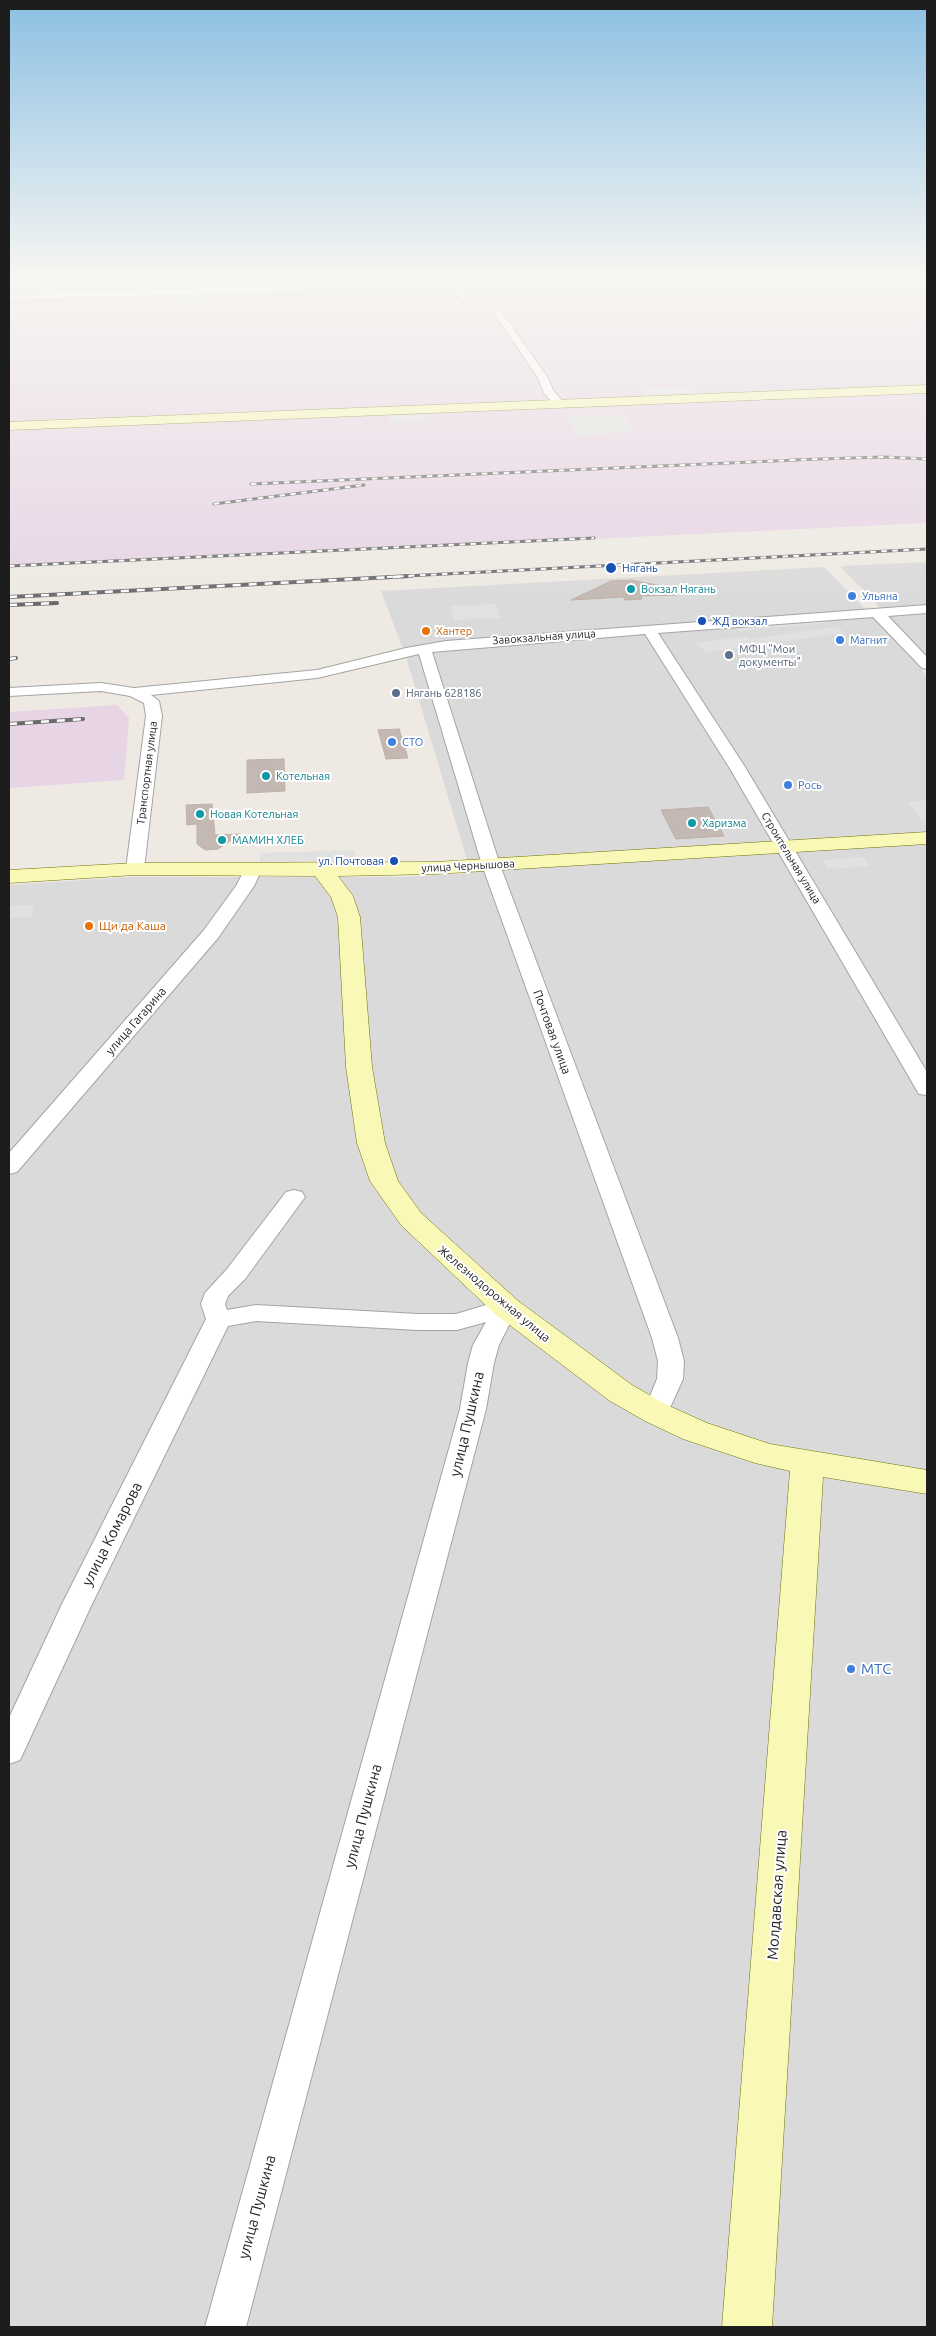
<!DOCTYPE html>
<html>
<head>
<meta charset="utf-8">
<style>
	body { margin:0 }
	#map { position:relative; width:936px; height:2336px; overflow:hidden; background:#eeeae3; font-family:Ubuntu,sans-serif }
	canvas { display:block }
	.frame { position:absolute; inset:0; border:10px solid #1d1d1d; pointer-events:none }
</style>
</head>
<body>
<div id="map">
<canvas width="936" height="2336"></canvas>
<div class="frame"></div>
</div>
<script>
const context = document.querySelector('canvas').getContext('2d');
context.lineJoin = 'round';
function fill(path, color) { context.fillStyle = color; context.fill(path, 'evenodd'); }
const poly = rows => new Path2D(rows.map(r => 'M' + r).join(''));
function trace(path, color, width, dash) { context.strokeStyle = color; context.lineWidth = width; context.lineCap = dash ? 'butt' : 'round'; context.setLineDash(dash || []); context.stroke(path); }
function label(font, color, halo, rows, align = 'center') {
  context.font = font + ' Ubuntu,sans-serif'; context.lineWidth = 4; context.setLineDash([]); context.textBaseline = 'middle'; context.strokeStyle = halo; context.fillStyle = color; for (const [text, x, y, turn = 0] of rows) {
    context.save(); context.translate(x, y); context.rotate((+turn || 0) * Math.PI / 180); context.textAlign = isNaN(turn) ? turn : align; if (halo) context.strokeText(text, 0, 0); context.fillText(text, 0, 0); context.restore();
  }
}
fill(poly([
	[927,562,927,657,840,566],
	[824,567,895,639,927,676,927,2327,9,2327,9,885,129,877,402,877,471,873,406,657,381,591]
]), '#dbdada');
fill(poly([
	[9,276,927,276,927,523,9,567],
	[117,705,129,718,124,780,9,788,9,712]
]), '#e7d4e5');
fill(poly([
	[210,294,211,298,203,298,205,304,175,305,173,297],
	[689,387,696,396,647,398,640,389],
	[424,414,428,421,391,423,388,415],
	[622,414,636,432,577,435,564,416],
	[496,604,501,618,454,620,450,606],
	[820,618,825,623,739,631,734,626],
	[837,627,845,633,706,652,696,643,746,636,750,639],
	[927,800,927,821,922,821,908,802],
	[355,850,356,860,260,863,260,853],
	[864,857,870,866,828,869,822,860],
	[33,905,32,917,9,918,9,906]
]), '#e1e1e1');
const building = poly([
	[631,580,677,589,677,595,641,596,642,599,625,600,623,597,571,600,611,581,631,580],
	[399,729,408,758,386,759,378,730,399,729],
	[284,759,285,791,247,793,247,760,284,759],
	[212,804,215,835,241,834,218,849,205,850,197,844,197,824,187,825,186,805,212,804],
	[708,807,724,836,676,839,661,810,708,807]
]);
fill(building, '#c3b9b2');
trace(building, '#c0afa5', 1);
const street = poly([
	[443,276,451,276,469,299,468,301,462,301,450,286,9,300,9,294,446,281,443,276],
	[495,311,501,311,548,378,553,390,564,403,563,405,555,405,544,393,538,378,494,313,495,311],
	[927,605,927,613,888,616,927,657,927,669,922,668,873,617,658,633,745,767,927,1072,927,1095,919,1094,916,1089,729,767,645,634,432,652,500,865,678,1338,684,1361,683,1379,665,1419,656,1422,647,1419,643,1413,657,1379,658,1361,652,1338,482,865,419,654,317,678,151,695,159,701,162,716,144,869,141,873,135,874,129,873,126,869,146,716,144,703,130,696,101,691,9,696,9,688,101,683,134,688,317,670,406,648,446,641,927,605],
	[253,864,259,865,262,869,254,886,218,938,17,1172,9,1174,9,1153,204,930,236,886,247,865,253,864],
	[294,1190,302,1192,305,1197,245,1279,228,1296,225,1304,227,1310,256,1305,418,1314,456,1314,506,1299,515,1301,518,1307,499,1345,494,1363,486,1409,246,2327,205,2327,460,1409,468,1363,473,1345,486,1322,457,1330,418,1330,256,1321,228,1326,92,1604,20,1760,9,1764,9,1718,62,1604,206,1319,201,1304,205,1293,227,1269,286,1192,294,1190]
]);
const secondary = poly([
	[927,385,927,393,9,430,9,422,927,385],
	[927,832,927,844,435,874,338,876,353,896,360,917,372,1067,385,1143,398,1181,421,1213,517,1300,632,1385,667,1405,707,1423,770,1444,927,1470,927,1494,823,1477,772,2327,722,2327,790,1471,755,1463,683,1439,645,1421,610,1401,495,1314,401,1225,370,1181,357,1143,346,1067,338,917,331,897,315,876,135,875,9,883,9,870,135,863,435,862,927,832]
]);
trace(street, '#a4a4a4', 2);
trace(secondary, '#6e7305', 1);
fill(street, '#fff');
fill(secondary, '#f9f8b6');
const railFar2 = poly([
	[673,276,678,281]
]);
const railFar1 = poly([
	[790,460,883,457,927,459],
	[251,484,797,460],
	[214,504,364,485],
	[9,566,594,538],
	[387,577,927,549]
]);
const rail = poly([
	[9,597,411,576],
	[9,605,57,603],
	[9,659,16,658],
	[9,724,83,719]
]);
trace(railFar2, '#6b6b6b', 2);
trace(railFar1, '#6b6b6b', 3);
trace(rail, '#6b6b6b', 4);
trace(railFar2, '#fff', 1, [4.5]);
trace(railFar1, '#fff', 2, [5.5]);
trace(rail, '#fff', 2.5, [8]);
const sky = context.createLinearGradient(0, 0, 0, 603);
sky.addColorStop(0, '#8cc0e3');
sky.addColorStop(0.46, '#f7f6f2');
sky.addColorStop(1, '#f7f6f200');
context.fillStyle = sky;
context.fillRect(0, 0, 936, 603);
for (const [x, y, r, color] of [
	[611,568,6,"#1a4fb4"],
	[631,589,5,"#0f9aa8"],
	[852,596,5,"#3f7fe0"],
	[702,621,5,"#1a4fb4"],
	[426,631,5,"#e8710a"],
	[840,640,5,"#3f7fe0"],
	[729,655,5,"#5c6f8a"],
	[396,693,5,"#5c6f8a"],
	[392,742,5,"#3f7fe0"],
	[266,776,5,"#0f9aa8"],
	[788,785,5,"#3f7fe0"],
	[200,814,5,"#0f9aa8"],
	[692,823,5,"#0f9aa8"],
	[222,840,5,"#0f9aa8"],
	[394,861,5,"#1a4fb4"],
	[89,926,5,"#e8710a"],
	[851,1669,5,"#3f7fe0"]
]) { const dot = new Path2D(); dot.arc(x, y, r, 0, 2 * Math.PI); context.fillStyle = color; context.fill(dot); trace(dot, '#fff', 2); }
label('11px', '#164399', '#fff', [
	["Нягань",622,568],
	["ЖД вокзал",712,621],
	["ул. Почтовая",384,861,"right"]
], 'left');
label('11px', '#0d838f', '#fff', [
	["Вокзал Нягань",641,589],
	["Котельная",276,776],
	["Новая Котельная",210,814],
	["Харизма",702,823],
	["МАМИН ХЛЕБ",232,840]
], 'left');
label('11px', '#366cbe', '#fff', [
	["Ульяна",862,596],
	["Магнит",850,640],
	["СТО",402,742],
	["Рось",798,785]
], 'left');
label('11px', '#c56008', '#fff', [
	["Хантер",436,631]
], 'left');
label('11px', '#1d1d1d', '#fff', [
	["Завокзальная улица",544,637,-4],
	["Транспортная улица",147,773,-83],
	["Строительная улица",791,858,59],
	["улица Чернышова",468,866,-3]
]);
label('11px', '#4e5e75', '#fff', [
	["МФЦ \"Мои",739,649],
	["документы\"",739,662],
	["Нягань 628186",406,693]
], 'left');
label('12px', '#c56008', '#fff', [
	["Щи да Каша",99,926]
], 'left');
label('12px', '#1d1d1d', '#fff', [
	["улица Гагарина",136,1021,-49],
	["Почтовая улица",552,1032,70],
	["Железнодорожная улица",494,1294,40]
]);
label('15px', '#1d1d1d', '#fff', [
	["улица Пушкина",467,1424,-77],
	["улица Комарова",112,1534,-63],
	["улица Пушкина",363,1816,-75],
	["Молдавская улица",777,1895,-86],
	["улица Пушкина",257,2207,-75]
]);
label('15px', '#366cbe', '#fff', [
	["МТС",861,1669]
], 'left');
</script>
</body>
</html>
